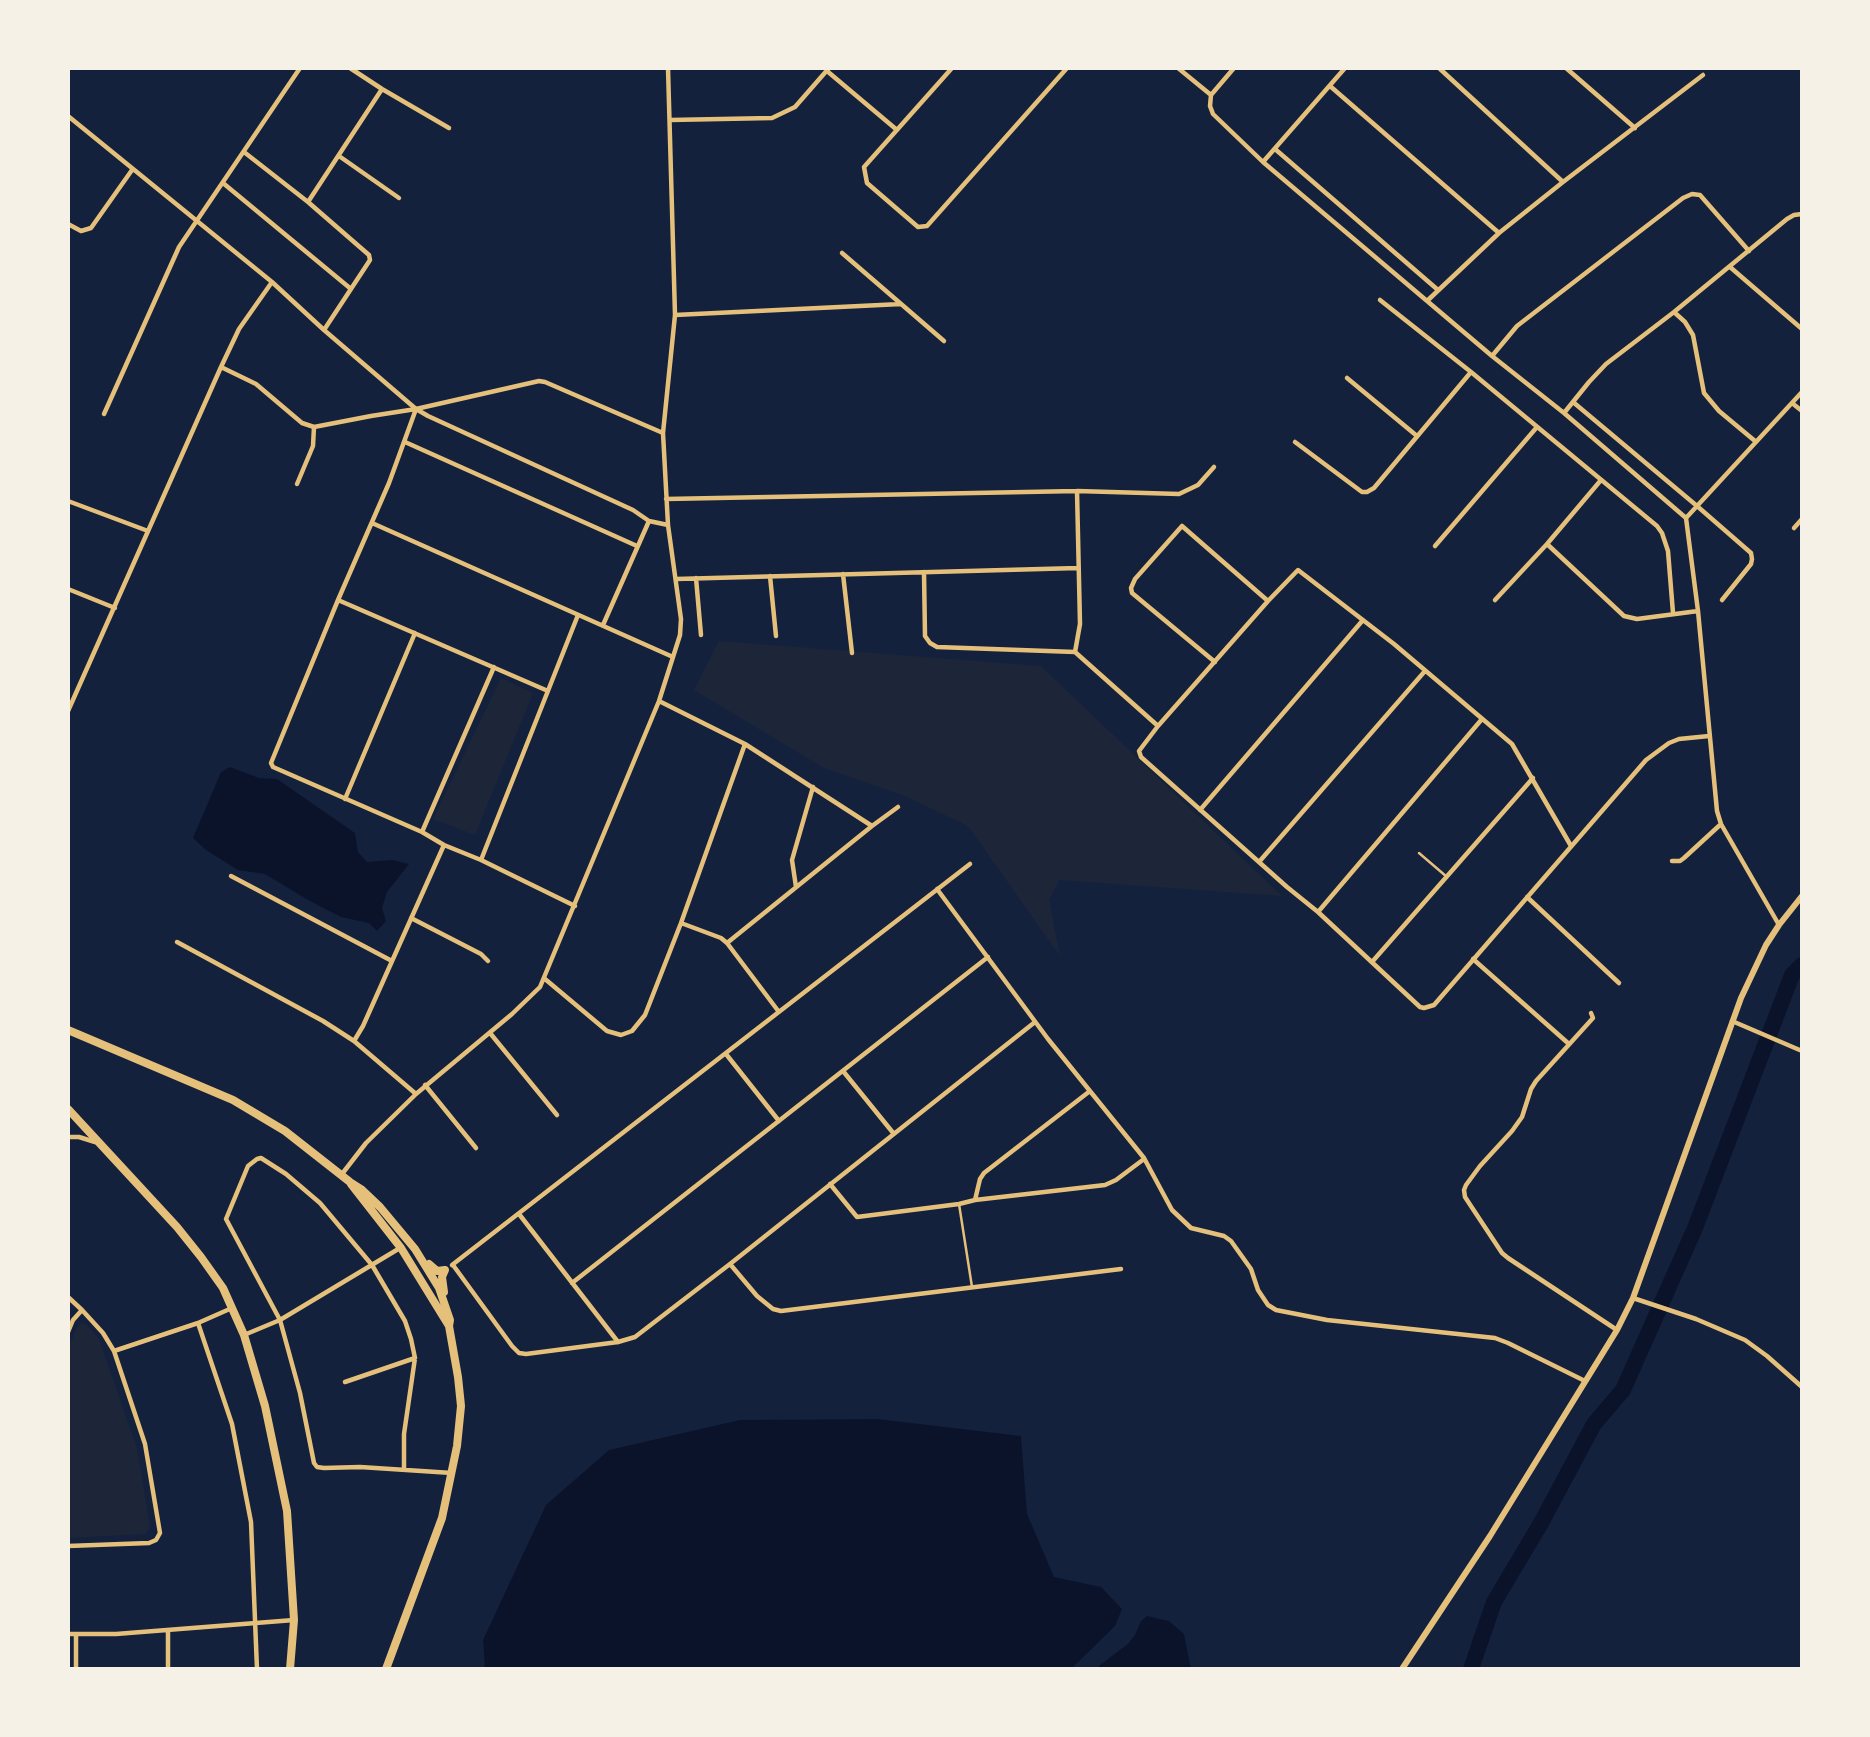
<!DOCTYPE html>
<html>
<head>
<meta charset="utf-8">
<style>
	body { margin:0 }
	#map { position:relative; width:1870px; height:1737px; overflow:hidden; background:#14213d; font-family:"DM Sans",sans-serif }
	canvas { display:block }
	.frame { position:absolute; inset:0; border:70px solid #f6f1e7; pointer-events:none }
</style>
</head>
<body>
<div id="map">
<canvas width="1870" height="1737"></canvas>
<div class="frame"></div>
</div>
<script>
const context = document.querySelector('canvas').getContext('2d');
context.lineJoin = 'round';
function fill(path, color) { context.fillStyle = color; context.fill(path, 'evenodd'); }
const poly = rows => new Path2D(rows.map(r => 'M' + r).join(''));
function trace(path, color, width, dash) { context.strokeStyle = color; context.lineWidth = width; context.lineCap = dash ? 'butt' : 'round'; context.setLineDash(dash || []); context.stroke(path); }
fill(poly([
	[719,641,1041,666,1282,896,1059,880,1049,900,1060,956,968,826,905,796,824,768,694,690],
	[501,678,533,693,475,835,433,819],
	[80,1324,86,1324,99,1339,137,1448,150,1528,145,1534,68,1538,68,1350,76,1329]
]), '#1d2539');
fill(poly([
	[230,767,259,778,277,779,355,833,358,852,367,862,392,860,409,864,387,892,382,908,386,921,377,931,369,923,341,917,308,900,265,874,238,870,206,850,193,838,221,772],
	[877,1419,1021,1436,1027,1514,1054,1577,1101,1587,1122,1609,1115,1626,1071,1669,485,1669,483,1640,546,1505,609,1450,740,1420],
	[1147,1616,1169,1621,1184,1634,1191,1669,1097,1669,1100,1665,1128,1644,1135,1635,1141,1621]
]), '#0b132b');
trace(poly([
	[1471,1669,1494,1602,1541,1523,1594,1424,1623,1390,1695,1228,1792,975,1802,965]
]), '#0b132b', 16);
trace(poly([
	[1419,853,1447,877],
	[959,1204,972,1287]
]), '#e5c07b', 2.5);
trace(poly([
	[350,68,382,89,449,128],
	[952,68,864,167,867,183,918,227,927,226,1067,68],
	[1178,68,1211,95],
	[1439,68,1563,182],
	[1566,68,1635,128],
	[827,71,897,130],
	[1330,86,1499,233],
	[1211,95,1210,106,1213,114,1263,162,1492,356,1564,413,1686,518,1698,611,1717,811,1721,824,1779,925],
	[1211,95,1234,68],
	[68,116,272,282,324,330,416,409,428,416,633,510,649,521,668,525],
	[670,120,772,118,795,107,829,68],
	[1275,149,1438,290],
	[244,152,308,202,369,255,370,260,324,330],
	[339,156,399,198],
	[1263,162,1345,68],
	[223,183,351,289],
	[308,202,382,89],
	[68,224,81,231,91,228,132,170],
	[842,253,944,341],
	[1730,267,1802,329],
	[1380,300,1471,372],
	[1427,301,1499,233,1563,182,1703,75],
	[1674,312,1685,322,1693,335,1704,393,1719,411,1755,441],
	[675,315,901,304],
	[1492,356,1517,326,1683,198,1692,194,1700,195,1749,251],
	[221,367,256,384,302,423,314,427,371,416,416,409,539,381,545,382,663,433],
	[1347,378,1417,436],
	[1573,402,1697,506,1751,553,1752,559,1751,564,1722,600],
	[1792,403,1802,411],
	[416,409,389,483,338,600,271,763,273,767,422,832,444,845,481,860,575,906],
	[1564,413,1589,382,1606,364,1674,312,1787,219,1794,215,1802,214],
	[104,414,179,247,300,68],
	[405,442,637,546],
	[1295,442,1362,492,1367,492,1374,488,1471,372,1657,526,1662,533,1668,551,1673,613],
	[297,484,313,446,314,427],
	[666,499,1077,491,1179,494,1198,485,1214,467],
	[68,501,148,531],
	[1686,518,1802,392],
	[372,523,673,657],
	[1794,528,1802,519],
	[1547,544,1624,616,1637,619,1698,611],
	[1435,546,1537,427],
	[924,572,925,636,930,643,937,647,1075,652],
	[843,574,852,653],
	[770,576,776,636],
	[696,578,701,635],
	[676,579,1078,568],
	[68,589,115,608],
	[338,600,548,691],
	[1495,600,1547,544,1601,480],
	[603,625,649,521],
	[1075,652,1080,624,1077,491],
	[1075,652,1158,726],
	[1215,662,1132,593,1131,588,1135,579,1182,526,1268,601],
	[659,701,745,744,872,826],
	[68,711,221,367,239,329,272,282],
	[345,799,415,633],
	[1200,810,1363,620],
	[422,832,494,667],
	[1571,846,1512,744,1394,644,1298,570,1268,601,1158,726,1139,751,1141,757,1287,887,1318,912,1420,1007,1424,1008,1434,1005,1646,760,1669,743,1679,739,1709,736],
	[481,860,578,615],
	[1672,861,1680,861,1684,858,1721,824],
	[1259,862,1425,671],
	[231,876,392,961],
	[796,887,792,860,813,787],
	[937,889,1048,1039,1144,1158,1172,1210,1191,1228,1224,1236,1231,1241,1251,1269,1258,1290,1268,1305,1276,1310,1327,1320,1495,1338,1508,1343,1585,1381],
	[1527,897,1619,983],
	[1318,912,1482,719],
	[411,918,481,954,488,961],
	[681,923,721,938,727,943,779,1012],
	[177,942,323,1021,354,1041,416,1094],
	[727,943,872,826,898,807],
	[1473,959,1569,1044],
	[1372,962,1533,778],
	[545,979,607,1031,621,1035,632,1031,645,1015,681,923,745,744],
	[1591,1013,1593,1018,1536,1081,1531,1089,1522,1117,1512,1131,1480,1166,1466,1185,1464,1190,1465,1197,1502,1253,1508,1258,1617,1330],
	[1732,1021,1802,1051],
	[490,1033,557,1115],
	[354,1041,363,1026,444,845],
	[726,1054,779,1121],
	[843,1071,894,1134],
	[425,1085,476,1148],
	[68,1137,79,1137,95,1142],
	[342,1174,366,1143,416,1094,512,1014,540,987,659,701,680,635,681,619,668,525,663,433,675,315,668,68],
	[830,1184,857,1217,959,1204,975,1200,980,1179,984,1173,1090,1091],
	[975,1200,1105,1185,1116,1180,1144,1159],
	[519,1214,618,1342],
	[730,1264,757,1296,773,1309,781,1311,1121,1269],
	[452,1265,970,864],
	[453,1265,512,1346,519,1353,526,1354,618,1342,635,1337,730,1264,1035,1022],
	[572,1283,988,957],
	[68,1297,82,1310,103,1333,114,1351,145,1444,160,1533,156,1540,149,1543,68,1546],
	[1633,1298,1696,1319,1745,1340,1767,1356,1802,1387],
	[198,1323,232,1424,251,1522,257,1669],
	[68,1332,73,1320,82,1310],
	[244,1335,280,1320,400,1248],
	[114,1351,198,1323,232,1308],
	[345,1382,415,1358],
	[404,1469,404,1434,415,1358,411,1339,405,1321,372,1265,320,1203,286,1174,261,1158,257,1159,248,1166,226,1219,280,1320,300,1393,314,1463,317,1467,324,1468,360,1467,452,1473],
	[168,1630,168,1669],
	[68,1634,116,1634,294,1620],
	[76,1634,76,1669]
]), '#e5c07b', 4.5);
trace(poly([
	[1402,1669,1490,1536,1617,1330,1633,1298,1741,998,1766,945,1779,925,1802,896]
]), '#e5c07b', 6);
trace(poly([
	[68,1030,233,1100,285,1131,350,1182,361,1189,380,1207,415,1249,439,1288,450,1320,449,1326,458,1377,461,1406,457,1446,442,1518,386,1669],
	[68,1109,177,1227,201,1257,223,1288,244,1335,265,1406,287,1511,294,1620,290,1669],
	[351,1184,401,1248,449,1326],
	[429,1264,437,1271,445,1270,442,1277,444,1292]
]), '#e5c07b', 8);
</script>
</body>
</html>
